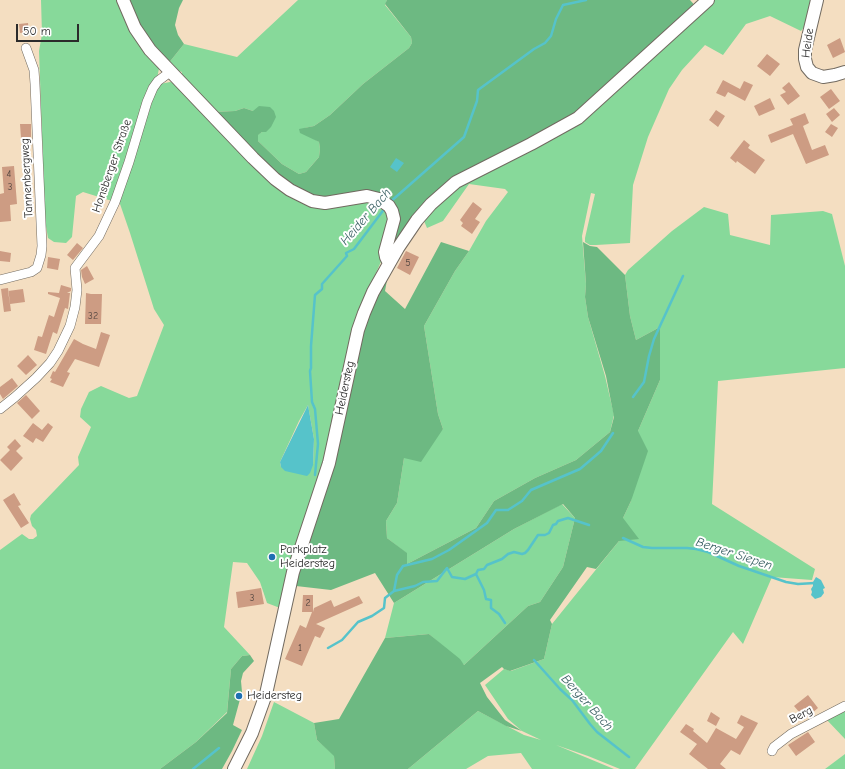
<!DOCTYPE html>
<html>
<head>
<meta charset="utf-8">
<style>
	body { margin:0 }
	#map { position:relative; width:845px; height:769px; overflow:hidden; background:#f4dec1; font-family:"Comic Neue",sans-serif }
	canvas { display:block }
	.scale { position:absolute; left:16px; top:24px; width:63px; height:18px; box-sizing:border-box; border:2px solid #2b2b2b; border-top:0; padding-left:5px; font-size:12px; line-height:14px; white-space:nowrap; color:#2b2b2b; -webkit-text-stroke:3px #fff; paint-order:stroke }
</style>
</head>
<body>
<div id="map">
<canvas width="845" height="769"></canvas>
<div class="scale">50 m</div>
</div>
<script>
const context = document.querySelector('canvas').getContext('2d');
context.lineJoin = 'round';
function fill(path, color) { context.fillStyle = color; context.fill(path, 'evenodd'); }
const poly = rows => new Path2D(rows.map(r => 'M' + r).join(''));
function trace(path, color, width, dash) { context.strokeStyle = color; context.lineWidth = width; context.lineCap = dash ? 'butt' : 'round'; context.setLineDash(dash || []); context.stroke(path); }
function label(font, color, halo, rows, align = 'center') {
  context.font = font + ' "Comic Neue",sans-serif'; context.lineWidth = 4; context.setLineDash([]); context.textBaseline = 'middle'; context.strokeStyle = halo; context.fillStyle = color; for (const [text, x, y, turn = 0] of rows) {
    context.save(); context.translate(x, y); context.rotate((+turn || 0) * Math.PI / 180); context.textAlign = isNaN(turn) ? turn : align; if (halo) context.strokeText(text, 0, 0); context.fillText(text, 0, 0); context.restore();
  }
}
fill(poly([
	[41,0,122,0,160,63,157,79,112,201,83,192,76,196,72,237,66,243,54,242,48,238,45,220,39,51,42,34],
	[298,0,387,0,385,5,411,37,412,43,409,48,363,84,330,115,314,126,305,128,311,137,319,142,320,149,319,157,312,165,306,172,299,174,282,164,258,141,257,135,262,132,253,111,244,108,235,111,213,112,181,76,182,72,175,70,168,64,184,44,237,57],
	[711,0,813,0,807,23,801,31,770,16,746,24,723,55,705,45,682,70,669,89,648,137,633,185,630,243,596,245,590,245,585,242,585,238,595,194,591,193,582,236,586,284,585,297,588,317,605,376,614,415,610,432,576,460,535,478,494,501,476,528,407,564,406,553,387,538,386,521,397,503,404,458,443,429,438,414,424,326,455,271,469,251,486,221,508,192,505,189,469,184,443,221,427,228,422,216,431,205],
	[170,82,179,84,264,171,364,198,389,209,383,257,359,312,324,470,280,608,267,603,260,582,247,563,233,562,224,627,250,655,242,656,231,669,227,712,196,742,160,769,0,769,0,550,22,534,29,539,33,539,37,536,36,530,32,526,30,519,31,515,79,465,78,457,91,427,80,417,81,409,89,392,101,386,129,398,137,396,164,325,154,309,130,233,119,201,157,87,160,87,160,84],
	[308,405,314,439,313,465,281,467,280,462,299,421],
	[704,207,728,214,730,235,770,245,771,215,823,211,832,214,845,266,845,368,718,381,712,504,815,569,812,580,772,577,743,644,733,632,635,769,620,769,588,756,556,745,614,769,532,769,521,753,488,756,466,769,408,769,478,711,524,735,541,740,522,731,508,719,485,685,504,669,511,671,544,659,552,624,619,541,623,518,631,501,638,431,660,380,660,327,636,340,630,316,625,275,628,270,672,231],
	[562,504,575,518,563,567,540,602,528,606,464,665,429,634,385,638,394,603,514,529],
	[274,702,314,723,317,740,334,755,335,769,247,769,262,736],
	[845,708,845,739,826,719],
	[845,754,845,769,825,769]
]), '#87d99a');
fill(poly([
	[127,0,183,0,179,8,175,25,178,35,184,44,168,64,144,36],
	[387,0,690,0,698,9,592,105,456,182,389,263,393,225,383,201,325,203,290,190,213,112,235,111,244,108,253,111,259,106,270,107,274,111,276,117,271,127,266,132,262,132,258,135,258,141,282,164,299,174,306,172,319,157,320,149,319,142,300,133,299,129,314,126,330,115,363,84,409,48,412,43,411,37,385,4],
	[441,242,469,251,455,271,424,326,438,414,443,429,421,462,404,458,397,503,386,521,387,538,407,553,407,564,476,528,494,501,535,478,576,460,610,432,614,417,606,376,588,317,585,297,586,284,583,242,590,246,597,247,625,275,630,316,636,340,660,327,660,380,638,431,648,451,631,501,623,518,639,539,619,541,596,569,587,567,550,620,552,624,544,659,510,671,504,669,502,667,480,683,487,697,505,720,522,731,506,726,478,711,408,769,335,769,334,756,317,740,314,723,339,719,385,638,429,634,460,659,464,665,528,606,540,602,563,567,575,518,563,504,514,529,394,603,375,573,331,590,296,586,362,331,389,269,385,291,405,309],
	[250,655,254,661,243,673,241,681,242,692,233,725,242,730,232,751,222,769,160,769,196,742,227,713,231,669,242,656]
]), '#6db982');
fill(poly([
	[396,158,404,163,397,172,390,167],
	[308,405,314,439,313,465,310,473,307,476,285,471,281,467,280,462],
	[816,577,821,580,825,588,823,589,824,593,821,597,815,599,811,595,812,592,811,589,813,586,813,582]
]), '#56c3ca');
trace(poly([
	[389,203,464,137,477,101,478,90,534,49,545,43,551,36,556,19,563,5,586,0],
	[633,397,644,382,649,356,654,339,683,276],
	[315,475,318,444,315,409,312,402,310,371,311,368,311,346,315,295,322,289,322,284,347,256,346,253,354,249,385,208],
	[623,538,643,547,652,548,687,548,696,549,708,552,739,566,786,582,798,584,815,583],
	[476,574,478,570,484,569,487,565,502,559,508,554,514,552,522,554,525,553,528,550,538,535,545,535,549,533,553,525,556,524,558,521,568,518,589,525],
	[394,591,415,586,423,582,437,581,447,568,452,577,465,579,476,574,484,590,486,599,491,600,491,608,499,614,505,623],
	[328,648,342,640,358,622,372,616,384,608,385,598,394,591,397,575,403,566,432,559,449,550,487,523,496,510,508,510,522,501,531,490,580,469,601,451,613,433],
	[534,660,560,689,572,700,590,724,597,732,629,757],
	[193,769,219,748]
]), '#56c3ca', 2.5);
fill(poly([
	[28,23,29,32,20,33,19,24],
	[840,38,845,52,833,58,827,45],
	[767,54,780,64,770,76,757,66],
	[723,80,740,89,744,81,753,85,745,101,728,92,725,97,716,93],
	[789,82,800,96,788,105,780,95,786,92,782,88],
	[831,89,840,101,829,109,820,97],
	[770,98,775,109,759,116,754,106],
	[834,108,840,115,832,122,826,114],
	[716,110,725,116,718,127,709,120],
	[805,113,809,123,803,126,812,150,825,145,829,155,806,164,793,134,771,143,768,135,793,125,790,119],
	[20,124,31,124,31,137,21,138],
	[831,124,838,128,832,137,825,132],
	[744,140,750,145,748,148,765,160,755,174,737,161,736,163,730,158],
	[14,166,17,204,10,205,11,221,0,222,0,194,4,193,2,167],
	[473,202,482,209,475,219,480,222,472,234,461,226,463,223,460,220],
	[77,243,83,248,73,260,67,255],
	[0,251,11,253,10,262,0,261],
	[406,251,419,257,410,275,397,268],
	[48,257,60,259,58,270,47,268],
	[87,266,94,279,85,284,82,277,81,270],
	[61,285,71,288,71,291,67,293,70,293,68,309,65,308,57,334,53,332,46,354,34,350,38,336,42,337,49,315,54,317,60,298,48,294,48,292,59,293],
	[8,288,11,311,4,312,1,289],
	[23,289,25,302,10,304,8,291],
	[86,293,91,294,102,294,101,324,85,324],
	[101,332,110,335,99,367,75,359,67,372,70,373,63,387,50,382,52,379,50,378,53,371,55,372,74,339,83,344,96,349],
	[28,355,37,365,26,375,17,366],
	[12,378,18,386,3,399,0,394,0,387],
	[26,395,40,411,32,419,17,403],
	[33,423,42,430,48,423,53,427,43,442,36,438,33,443,23,436],
	[15,439,21,446,16,451,23,458,11,471,0,460,10,450,7,447],
	[14,493,21,505,18,506,29,523,21,528,3,500],
	[261,588,264,604,238,608,236,592],
	[303,595,313,595,313,612,314,608,331,600,334,607,359,596,363,603,316,624,325,628,320,638,315,636,302,666,285,659,300,625,306,628,312,612,302,612],
	[808,695,818,708,805,719,794,706],
	[711,712,720,718,716,726,707,721],
	[741,715,758,723,740,755,731,750,720,764,726,769,708,769,689,754,697,744,680,732,686,724,694,729,693,731,707,743,716,728,736,739,744,727,737,723],
	[808,732,815,742,796,756,788,745]
]), '#cd9c83');
const minor = poly([
	[0,280,31,272,37,268,41,255,42,246,35,84,34,70,26,48],
	[0,409,15,397,36,378,50,363,58,351,70,326,75,307,77,290,75,268,99,236,115,202,129,162,147,102,153,88,158,81,170,72],
	[772,751,774,747,791,734,845,706]
]);
const major = poly([
	[123,0,135,28,150,50,253,158,275,179,290,190,312,201,325,203,367,196,379,199,389,206,392,211,394,219,385,252,386,257,389,263],
	[817,0,805,50,805,59,807,67,812,73,823,77,835,75,845,72],
	[234,769,252,733,266,694,293,572,329,463,358,330,364,313,373,292,398,248,417,220,431,204,456,182,531,144,578,118,708,0]
]);
trace(minor, '#716a60', 10);
trace(major, '#716a60', 14);
trace(minor, '#fff', 9);
trace(major, '#fff', 12);
for (const [x, y, r, color] of [
	[272,557,4,"#1f6fb2"],
	[239,696,4,"#1f6fb2"]
]) { const dot = new Path2D(); dot.arc(x, y, r, 0, 2 * Math.PI); context.fillStyle = color; context.fill(dot); trace(dot, '#fff', 1.5); }
label('10px', '#544741', null, [
	["4",9,174],
	["3",10,187],
	["5",408,263],
	["32",93,316],
	["3",252,598],
	["2",308,603],
	["1",300,648]
]);
label('12px', '#2b2b2b', '#fff', [
	["Heide",808,43,-82],
	["Honsberger Straße",112,166,-71],
	["Tannenbergweg",27,178,-93],
	["Heidersteg",345,388,-78],
	["Berg",801,715,-27]
]);
label('12px', '#2b2b2b', '#fff', [
	["Parkplatz",280,550],
	["Heidersteg",280,564],
	["Heidersteg",247,696]
], 'left');
label('italic 13px', '#3a6063', '#fff', [
	["Heider Bach",366,217,-49],
	["Berger Siepen",734,554,18],
	["Berger Bach",587,703,48]
]);
</script>
</body>
</html>
